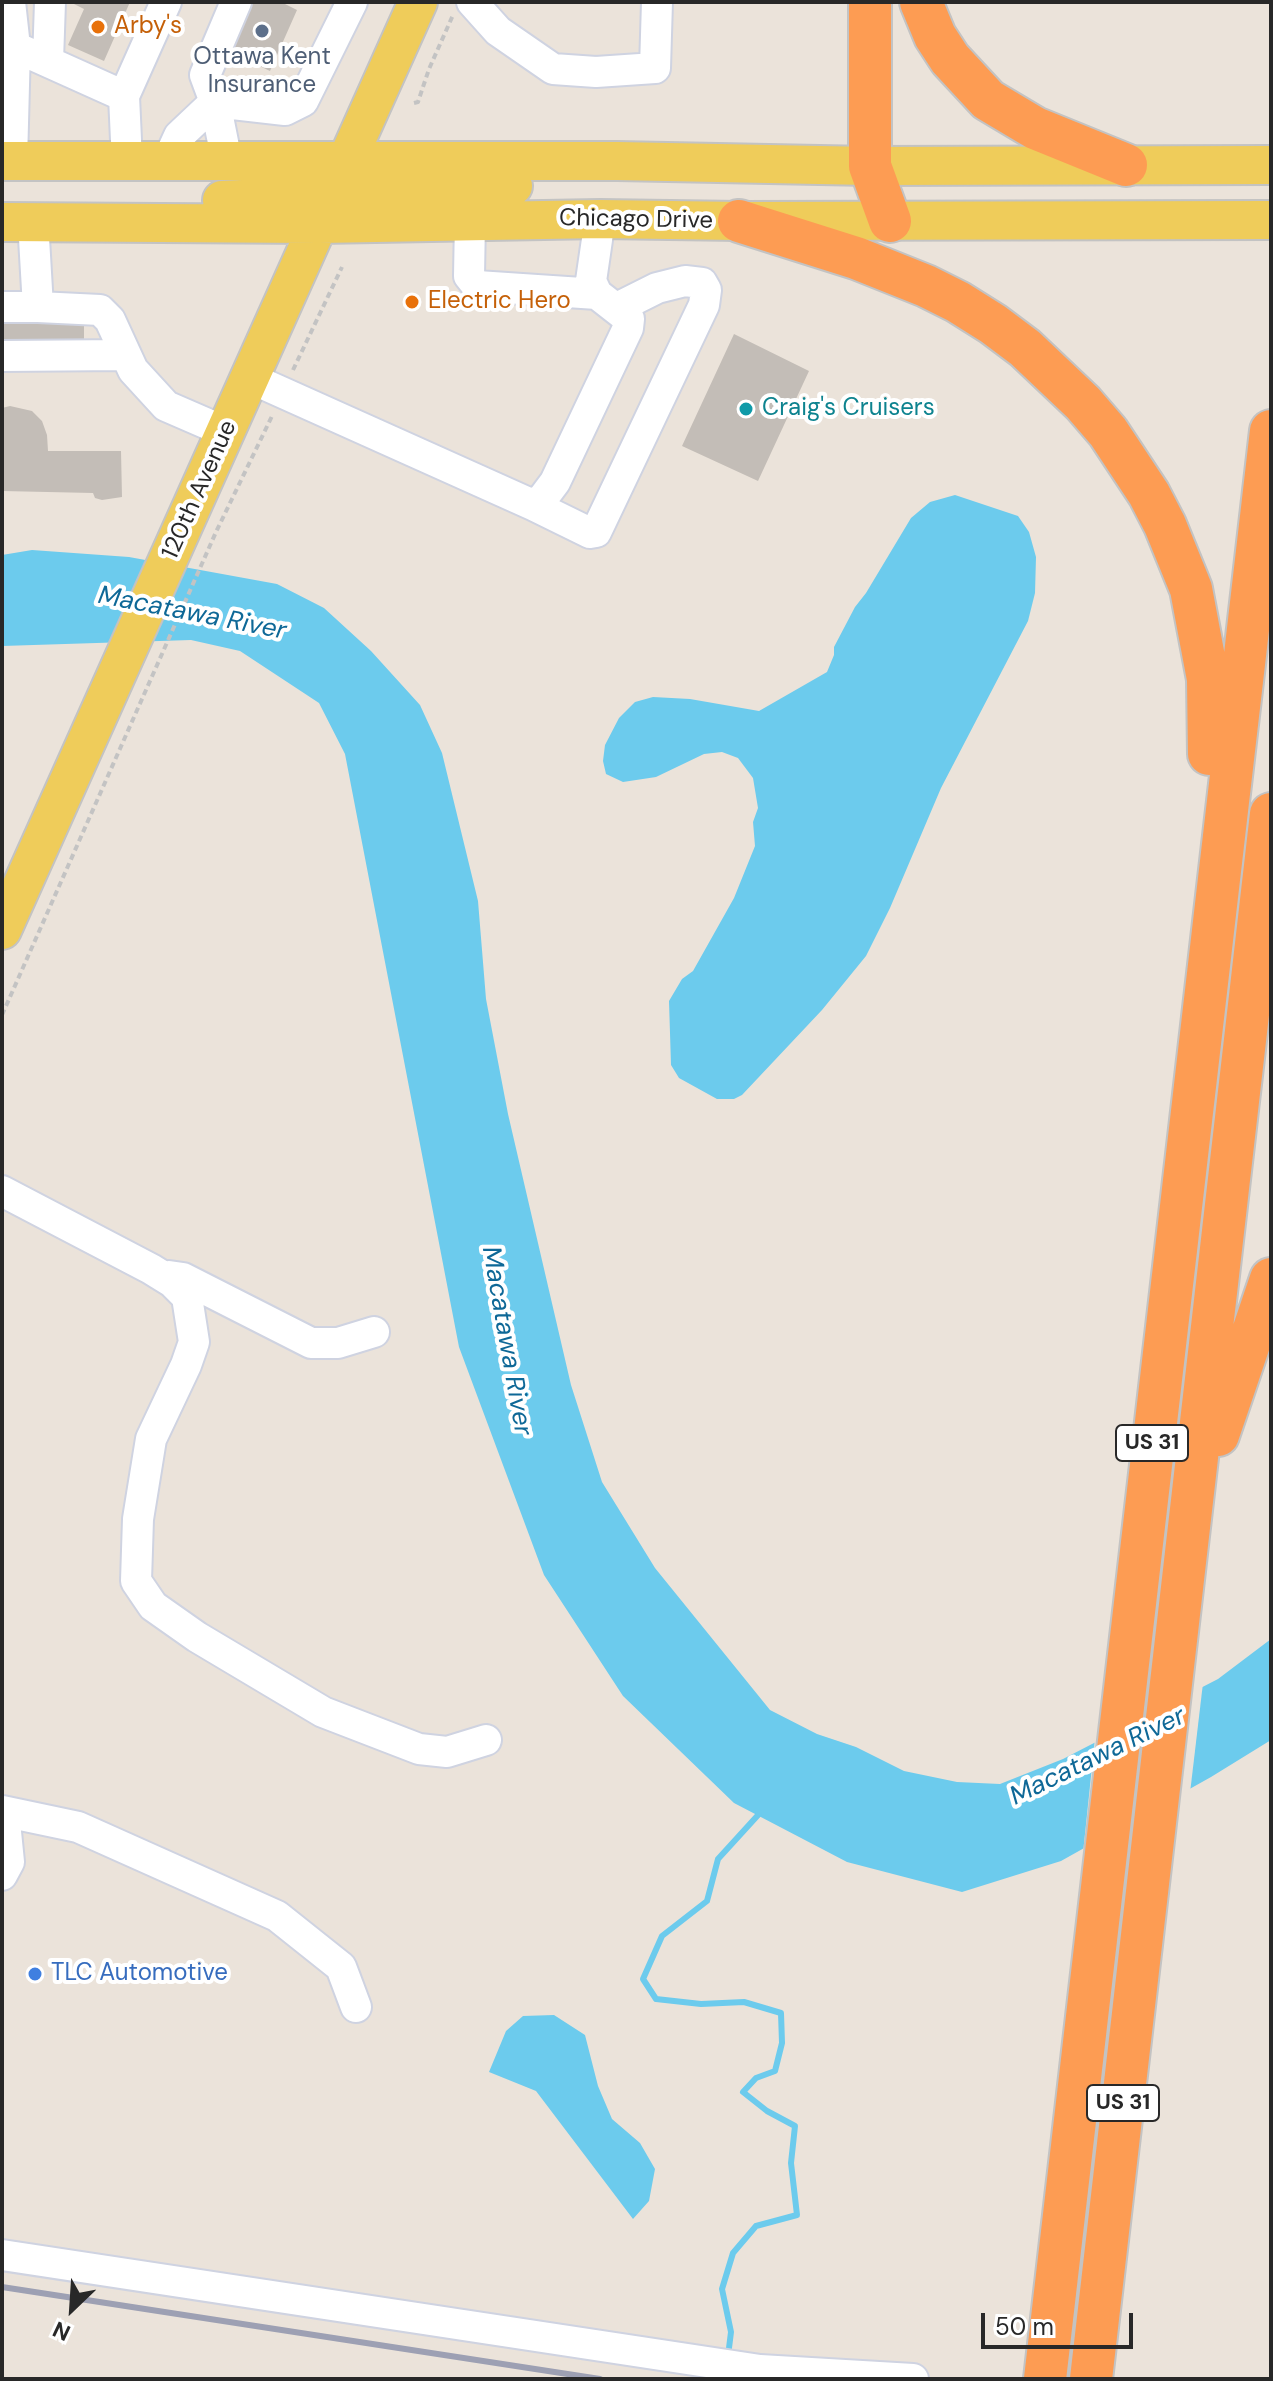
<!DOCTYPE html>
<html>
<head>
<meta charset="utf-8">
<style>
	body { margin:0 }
	#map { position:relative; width:1273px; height:2381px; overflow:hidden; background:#ebe3da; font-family:"DM Sans",sans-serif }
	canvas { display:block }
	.frame { position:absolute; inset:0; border:4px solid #282828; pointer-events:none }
	.north { position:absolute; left:32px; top:2269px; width:80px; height:80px; -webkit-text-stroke:6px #fff; paint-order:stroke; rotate:205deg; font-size:22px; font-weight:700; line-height:32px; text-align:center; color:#282828 }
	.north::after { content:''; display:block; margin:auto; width:28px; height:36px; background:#282828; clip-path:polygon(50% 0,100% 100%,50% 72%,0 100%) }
	.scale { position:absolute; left:981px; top:2313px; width:152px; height:36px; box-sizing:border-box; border:4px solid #282828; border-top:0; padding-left:10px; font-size:24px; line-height:28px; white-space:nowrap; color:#282828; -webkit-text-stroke:6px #fff; paint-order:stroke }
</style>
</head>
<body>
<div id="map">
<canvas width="1273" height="2381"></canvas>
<div class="frame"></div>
<div class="north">N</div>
<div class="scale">50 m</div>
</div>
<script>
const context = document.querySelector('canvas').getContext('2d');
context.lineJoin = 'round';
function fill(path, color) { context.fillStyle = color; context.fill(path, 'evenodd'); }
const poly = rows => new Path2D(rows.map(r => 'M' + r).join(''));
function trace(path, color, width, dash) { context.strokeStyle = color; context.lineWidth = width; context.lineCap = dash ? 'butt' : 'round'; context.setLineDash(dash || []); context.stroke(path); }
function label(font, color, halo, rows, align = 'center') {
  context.font = font + ' "DM Sans",sans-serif'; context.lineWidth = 8; context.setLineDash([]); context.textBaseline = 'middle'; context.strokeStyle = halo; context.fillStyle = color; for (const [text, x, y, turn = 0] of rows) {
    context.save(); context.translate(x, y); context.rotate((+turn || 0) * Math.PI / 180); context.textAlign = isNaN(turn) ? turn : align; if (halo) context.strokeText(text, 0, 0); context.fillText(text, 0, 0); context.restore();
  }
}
fill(poly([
	[955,495,1018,516,1029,532,1036,557,1035,593,1028,621,941,788,890,908,866,956,822,1010,742,1095,734,1099,717,1099,679,1078,671,1065,669,1001,682,979,693,971,734,898,755,846,753,822,758,808,753,778,738,758,722,752,704,754,656,777,623,782,606,774,603,761,605,745,619,718,635,702,653,697,690,699,759,711,827,672,834,655,834,647,855,607,866,593,911,518,930,502],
	[32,550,129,557,277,584,324,608,371,651,420,705,442,753,478,901,486,999,508,1114,571,1385,602,1482,655,1568,770,1710,817,1734,856,1747,904,1771,957,1782,1000,1784,1063,1759,1218,1679,1271,1639,1271,1740,1211,1777,1061,1861,962,1892,847,1862,734,1803,623,1696,544,1575,459,1347,345,754,319,703,240,651,191,640,2,646,2,555],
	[554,2015,585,2035,598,2086,612,2119,640,2143,655,2169,649,2201,633,2219,536,2091,489,2072,506,2031,523,2016]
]), '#6ccbed');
fill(poly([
	[1203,1683,1190,1793,1083,1853,1095,1738]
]), '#ebe3da');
trace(poly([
	[728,2356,731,2332,722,2289,733,2253,756,2226,797,2215,791,2163,795,2126,767,2111,743,2092,756,2078,775,2071,782,2043,781,2013,744,2002,701,2004,656,1999,643,1979,662,1936,707,1901,718,1859,759,1814,758,1811]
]), '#6ccbed', 6);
fill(poly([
	[70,2,130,2,104,61,68,45,84,9],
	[250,2,281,2,297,10,270,71,228,51],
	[2,315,84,315,84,346,2,345],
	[734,334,809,371,758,481,682,446],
	[10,406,32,411,42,421,47,435,48,451,121,451,122,497,102,500,95,498,93,493,2,491,2,408]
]), '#c3bdb7');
const minor = poly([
	[10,2,15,47,12,161],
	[472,2,498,31,553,69,596,72,655,68,657,2],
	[15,47,124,96],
	[48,61,50,2],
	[127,162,124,96,166,2],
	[167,162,179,136,215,102,285,110,303,101,352,2],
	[227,162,215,102,205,75,236,2],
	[470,220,469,276,477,286,597,294],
	[33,221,38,307,100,310,110,320,133,370,166,406,226,432],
	[2,307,38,307],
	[2,356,124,355],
	[250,378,533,505,543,498,555,482,628,328,629,319,597,294,591,281,600,219],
	[533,505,590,533,596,532,704,305,706,290,702,283,685,281,657,288,617,308],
	[2,1191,151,1269,172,1282,187,1297,194,1342,186,1365,151,1439,138,1519,136,1581,153,1606,197,1637,323,1712,419,1749,447,1752,486,1740],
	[169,1276,183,1278,311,1343,338,1343,374,1332],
	[2,1811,78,1827,277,1916,341,1967,356,2007],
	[2,1875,9,1862,4,1812],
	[2,2255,760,2370,913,2379]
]);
const major = poly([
	[2,161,617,161,870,166,1271,165],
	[222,200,513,186],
	[2,222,319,224,600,219,739,221,1271,220],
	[2,930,418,2]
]);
const highway = poly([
	[870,2,870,166,890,221],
	[921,2,935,36,950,59,988,100,1035,128,1126,165],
	[739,221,856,258,926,286,958,302,993,324,1025,348,1083,403,1108,432,1149,494,1165,525,1191,589,1208,679,1209,754],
	[1218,1435,1271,1279],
	[1045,2379,1271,431],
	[1091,2379,1271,814]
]);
trace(minor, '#cfd3e1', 34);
trace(major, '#c3c3c3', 42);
trace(highway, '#c3c3c3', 46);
trace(poly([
	[414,103,418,102,429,69,453,15],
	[293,370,342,267],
	[2,1015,216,532,273,414]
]), '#c3c3c3', 4, [6, 4]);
trace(minor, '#fff', 30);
trace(major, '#efcc5a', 38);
trace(highway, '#fd9c53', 42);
trace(poly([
	[2,2287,600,2379]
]), '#9da0b3', 6);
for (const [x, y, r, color] of [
	[98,27,8,"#e8710a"],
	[262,31,8,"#5c6f8a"],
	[412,302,8,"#e8710a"],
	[746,409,8,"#0f9aa8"],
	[35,1974,8,"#3f7fe0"]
]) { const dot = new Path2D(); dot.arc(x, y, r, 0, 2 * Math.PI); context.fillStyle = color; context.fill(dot); trace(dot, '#fff', 3); }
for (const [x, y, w] of [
	[1152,1443,72],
	[1123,2103,72]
]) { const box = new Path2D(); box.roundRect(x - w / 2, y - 18, w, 36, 6); context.fillStyle = '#fff'; context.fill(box); trace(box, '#282828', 2); }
label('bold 22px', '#282828', null, [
	["US 31",1152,1443],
	["US 31",1123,2103]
]);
label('24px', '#c56008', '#fff', [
	["Arby's",114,27],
	["Electric Hero",428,302]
], 'left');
label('24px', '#4e5e75', '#fff', [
	["Ottawa Kent",262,58],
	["Insurance",262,86]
]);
label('24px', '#282828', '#fff', [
	["Chicago Drive",636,220,1],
	["120th Avenue",200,490,-66]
]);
label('24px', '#0d838f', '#fff', [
	["Craig's Cruisers",762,409]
], 'left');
label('24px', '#366cbe', '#fff', [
	["TLC Automotive",51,1974]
], 'left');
label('italic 26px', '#0e6897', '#fff', [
	["Macatawa River",192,614,11],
	["Macatawa River",506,1341,80],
	["Macatawa River",1098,1757,-26]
]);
</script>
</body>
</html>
